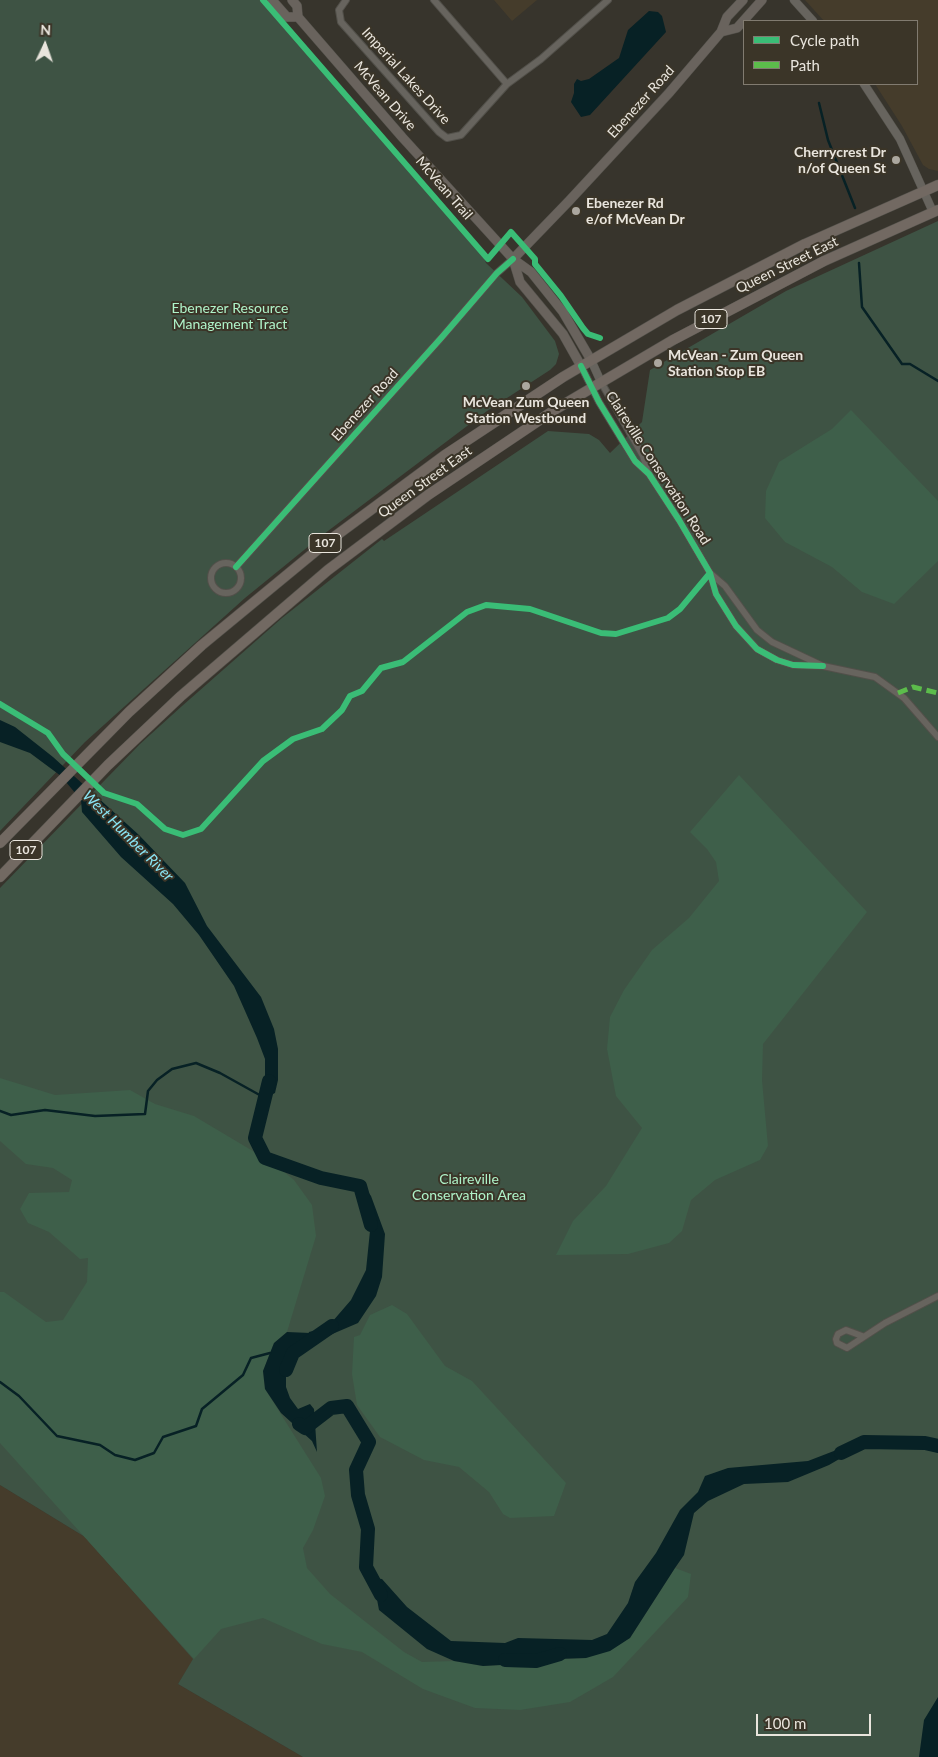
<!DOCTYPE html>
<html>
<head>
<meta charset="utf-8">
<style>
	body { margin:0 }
	#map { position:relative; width:938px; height:1757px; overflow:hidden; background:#37342c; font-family:Lato,sans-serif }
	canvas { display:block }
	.legend { position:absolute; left:743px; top:20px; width:175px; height:65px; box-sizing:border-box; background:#3b3528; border:1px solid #817b70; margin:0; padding:6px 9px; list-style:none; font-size:15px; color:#e9e5dd }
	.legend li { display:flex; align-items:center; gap:10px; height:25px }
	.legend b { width:25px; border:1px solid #817b70 }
	.north { position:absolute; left:20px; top:20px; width:50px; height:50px; -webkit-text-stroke:4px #3b3528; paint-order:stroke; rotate:3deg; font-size:14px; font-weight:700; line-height:20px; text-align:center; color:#e9e5dd }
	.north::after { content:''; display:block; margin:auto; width:18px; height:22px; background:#e9e5dd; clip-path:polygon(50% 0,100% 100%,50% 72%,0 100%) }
	.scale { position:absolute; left:756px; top:1714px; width:115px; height:22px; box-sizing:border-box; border:2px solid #e9e5dd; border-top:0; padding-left:6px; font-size:15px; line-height:18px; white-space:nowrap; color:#e9e5dd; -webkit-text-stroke:4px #3b3528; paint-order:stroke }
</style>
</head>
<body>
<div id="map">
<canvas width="938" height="1757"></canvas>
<ul class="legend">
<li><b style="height:6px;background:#3abd76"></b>Cycle path</li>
<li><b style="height:6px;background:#5cbc4b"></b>Path</li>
</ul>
<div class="north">N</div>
<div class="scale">100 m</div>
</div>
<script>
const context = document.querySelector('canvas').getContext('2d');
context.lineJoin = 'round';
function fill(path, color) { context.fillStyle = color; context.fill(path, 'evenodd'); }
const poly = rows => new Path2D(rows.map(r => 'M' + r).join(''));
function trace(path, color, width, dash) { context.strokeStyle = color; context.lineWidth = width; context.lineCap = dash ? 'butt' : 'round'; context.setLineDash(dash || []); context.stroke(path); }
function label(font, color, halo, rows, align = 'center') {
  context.font = font + ' Lato,sans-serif'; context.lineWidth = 4; context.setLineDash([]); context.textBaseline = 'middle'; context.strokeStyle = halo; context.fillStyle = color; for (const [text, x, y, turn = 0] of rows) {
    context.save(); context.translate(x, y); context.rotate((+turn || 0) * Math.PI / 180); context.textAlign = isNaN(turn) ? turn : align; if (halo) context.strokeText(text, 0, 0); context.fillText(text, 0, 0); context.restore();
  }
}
fill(poly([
	[494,0,537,0,512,21],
	[805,0,938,0,938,171,929,169,923,165,902,126,875,84,917,84,917,21,824,21],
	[0,1485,85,1537,194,1659,178,1684,303,1757,0,1757]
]), '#453c2b');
fill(poly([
	[0,0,260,0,482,253,486,263,522,297,555,341,559,354,556,364,550,370,487,411,320,537,245,598,85,742,0,831],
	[938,221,938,1757,303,1757,178,1684,193,1659,85,1537,0,1485,0,888,140,744,182,706,282,618,382,539,384,541,548,431,589,434,599,440,610,453,642,422,650,370,786,291]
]), '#3e5344');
fill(poly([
	[851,410,938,501,938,561,894,604,862,592,832,567,785,542,765,518,766,491,779,462,832,429],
	[739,775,867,912,763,1044,762,1080,768,1146,760,1160,715,1180,691,1200,682,1231,669,1243,628,1254,556,1255,573,1221,606,1186,642,1128,616,1096,607,1049,610,1017,624,990,652,950,689,918,719,881,716,862,707,849,690,832],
	[0,1078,55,1095,130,1090,155,1104,194,1116,273,1163,294,1180,312,1205,316,1236,287,1332,274,1343,263,1371,265,1389,321,1478,325,1496,313,1530,303,1548,307,1568,330,1594,404,1652,422,1662,454,1661,483,1666,501,1665,528,1660,586,1658,630,1638,675,1568,691,1574,688,1597,613,1677,570,1702,520,1710,475,1708,423,1689,362,1652,322,1644,263,1618,221,1629,194,1659,0,1443,0,1292,4,1292,46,1322,63,1320,87,1282,88,1258,80,1259,49,1232,28,1223,20,1209,29,1193,69,1192,72,1180,53,1168,26,1164,0,1141],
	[392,1305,407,1314,445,1366,472,1381,566,1483,554,1516,510,1518,503,1514,489,1492,459,1467,424,1460,380,1437,357,1405,352,1374,354,1337,360,1335,370,1315]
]), '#3e5f4a');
fill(poly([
	[649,11,658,12,662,16,666,32,590,115,581,117,571,102,574,93,574,84,577,79,581,81,589,79,619,58,628,30],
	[0,720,15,727,53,757,139,835,185,883,207,926,261,997,274,1029,278,1049,278,1080,275,1093,265,1098,265,1059,257,1038,234,986,199,935,173,904,121,857,82,812,81,800,61,776,30,753,0,742],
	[355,1181,361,1182,371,1196,385,1234,382,1277,376,1296,358,1323,330,1335,317,1336,315,1332,332,1322,351,1300,366,1270,370,1231,366,1207],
	[287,1332,310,1333,294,1351,286,1372,286,1387,290,1398,298,1409,310,1404,314,1409,317,1452,312,1441,281,1413,265,1389,263,1371,270,1353,274,1343],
	[852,1444,859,1445,853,1451,829,1465,788,1482,744,1484,708,1501,694,1513,684,1555,675,1568,630,1638,610,1651,586,1658,528,1660,501,1665,483,1666,454,1661,427,1649,379,1610,373,1578,382,1579,407,1607,451,1641,505,1643,518,1638,592,1640,607,1634,628,1603,635,1582,656,1553,680,1510,698,1492,705,1476,728,1468,808,1461],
	[938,1697,938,1757,919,1757,924,1720]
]), '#072125');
trace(poly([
	[819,103,828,140,855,208],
	[859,263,862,307,902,364,910,364,938,381],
	[0,1111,11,1115,45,1110,95,1116,145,1114,148,1091,157,1080,172,1069,196,1063,220,1073,265,1098],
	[310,1333,315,1332],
	[0,1382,19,1396,57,1436,100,1445,115,1455,135,1460,154,1453,163,1437,196,1426,202,1409,243,1375,251,1358,270,1353]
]), '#072125', 2.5);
trace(poly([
	[269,1081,255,1138,265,1158,321,1178,360,1186,371,1225],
	[286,1370,293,1353,332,1326],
	[299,1424,305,1428,331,1408,347,1406,369,1442,356,1470,358,1495,368,1529,366,1567,381,1595],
	[841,1453,864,1442,925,1443,938,1446],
	[505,1660,536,1661,560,1654]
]), '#072125', 14);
const minor = poly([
	[346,0,339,10,341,22,439,132,447,138,461,135,507,84,541,59,608,0],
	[434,0,507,84],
	[581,366,599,402,635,461,649,474,679,520,710,573,716,594,736,626,757,649,777,660,793,665,823,666],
	[601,382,643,456,648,473],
	'211 578a15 15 0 1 1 30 0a15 15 0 1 1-30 0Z',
	[236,567,442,337,497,273,513,259],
	[710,573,725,586,757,630,772,642,823,666,875,677,904,698,938,737],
	[862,1336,846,1330,838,1334,836,1339,837,1343,847,1348,885,1323,938,1296]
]);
const tertiary = poly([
	[794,0,813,21],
	[864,84,900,139,933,212],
	[591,360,601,382]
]);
const secondary = poly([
	[272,0,287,17,298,17],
	[292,0,297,6,298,17,402,137,513,259,531,272,563,312,591,360],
	[721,32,737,28,762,0],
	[513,259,569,201,669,93,721,32,727,17,743,0],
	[513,259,520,282,563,334,581,366]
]);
const primary = poly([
	[0,843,129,712,202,645,322,546,445,455,563,377,677,310,805,244,938,185],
	[0,877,108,765,181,696,328,570,428,495,556,409,673,340,824,261,938,210]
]);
trace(minor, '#52504a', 8);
trace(tertiary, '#52504a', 9);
trace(secondary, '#52504a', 10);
trace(primary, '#52504a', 11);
trace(minor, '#67645e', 6);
trace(tertiary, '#67645e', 8);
trace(secondary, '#69635d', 9);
trace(primary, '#726962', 10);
trace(poly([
	[898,693,913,687,938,693]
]), '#5cbc4b', 5, [10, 5]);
trace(poly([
	[263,0,488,259,511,232,535,259,535,264,561,296,583,328,588,334,600,338],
	[581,366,599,402,635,461,649,474,679,520,710,573,716,594,736,626,757,649,777,660,793,665,823,666],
	[236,567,442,337,497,273,513,259],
	[0,704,48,733,63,754,104,793,137,804,165,829,183,835,201,829,263,761,293,739,322,729,342,710,350,696,362,691,381,668,403,662,467,612,486,605,530,609,601,633,616,634,668,618,680,609,710,573]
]), '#3abd76', 6);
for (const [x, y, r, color] of [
	[896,160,5,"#aba79f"],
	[576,211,5,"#aba79f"],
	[658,363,5,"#aba79f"],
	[526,386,5,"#aba79f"]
]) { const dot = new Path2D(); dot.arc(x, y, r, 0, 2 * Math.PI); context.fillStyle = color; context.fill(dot); trace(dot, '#3b3528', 2); }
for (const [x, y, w] of [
	[711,319,32],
	[325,543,32],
	[26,850,32]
]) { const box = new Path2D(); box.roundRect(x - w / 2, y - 9.5, w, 19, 4); context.fillStyle = '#3b3528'; context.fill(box); trace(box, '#e9e5dd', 1); }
label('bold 12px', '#e9e5dd', null, [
	["107",711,319],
	["107",325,543],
	["107",26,850]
]);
label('14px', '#e9e5dd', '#3b3528', [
	["Imperial Lakes Drive",406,76,48],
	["McVean Drive",385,96,49],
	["Ebenezer Road",641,102,-48],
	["McVean Trail",444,188,49],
	["Queen Street East",787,265,-26],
	["Ebenezer Road",365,405,-48],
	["Claireville Conservation Road",658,468,57],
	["Queen Street East",425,482,-36]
]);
label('bold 14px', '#e9e5dd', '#3b3528', [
	["Cherrycrest Dr",886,152,"right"],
	["n/of Queen St",886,168,"right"],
	["Ebenezer Rd",586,203],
	["e/of McVean Dr",586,219],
	["McVean - Zum Queen",668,355],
	["Station Stop EB",668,371],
	["McVean Zum Queen",526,402,"center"],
	["Station Westbound",526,418,"center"]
], 'left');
label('14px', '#aff3c9', '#3b3528', [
	["Ebenezer Resource",230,308],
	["Management Tract",230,324],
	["Claireville",469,1179],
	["Conservation Area",469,1195]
]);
label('italic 15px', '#89e4f4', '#3b3528', [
	["West Humber River",128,836,45]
]);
</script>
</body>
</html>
